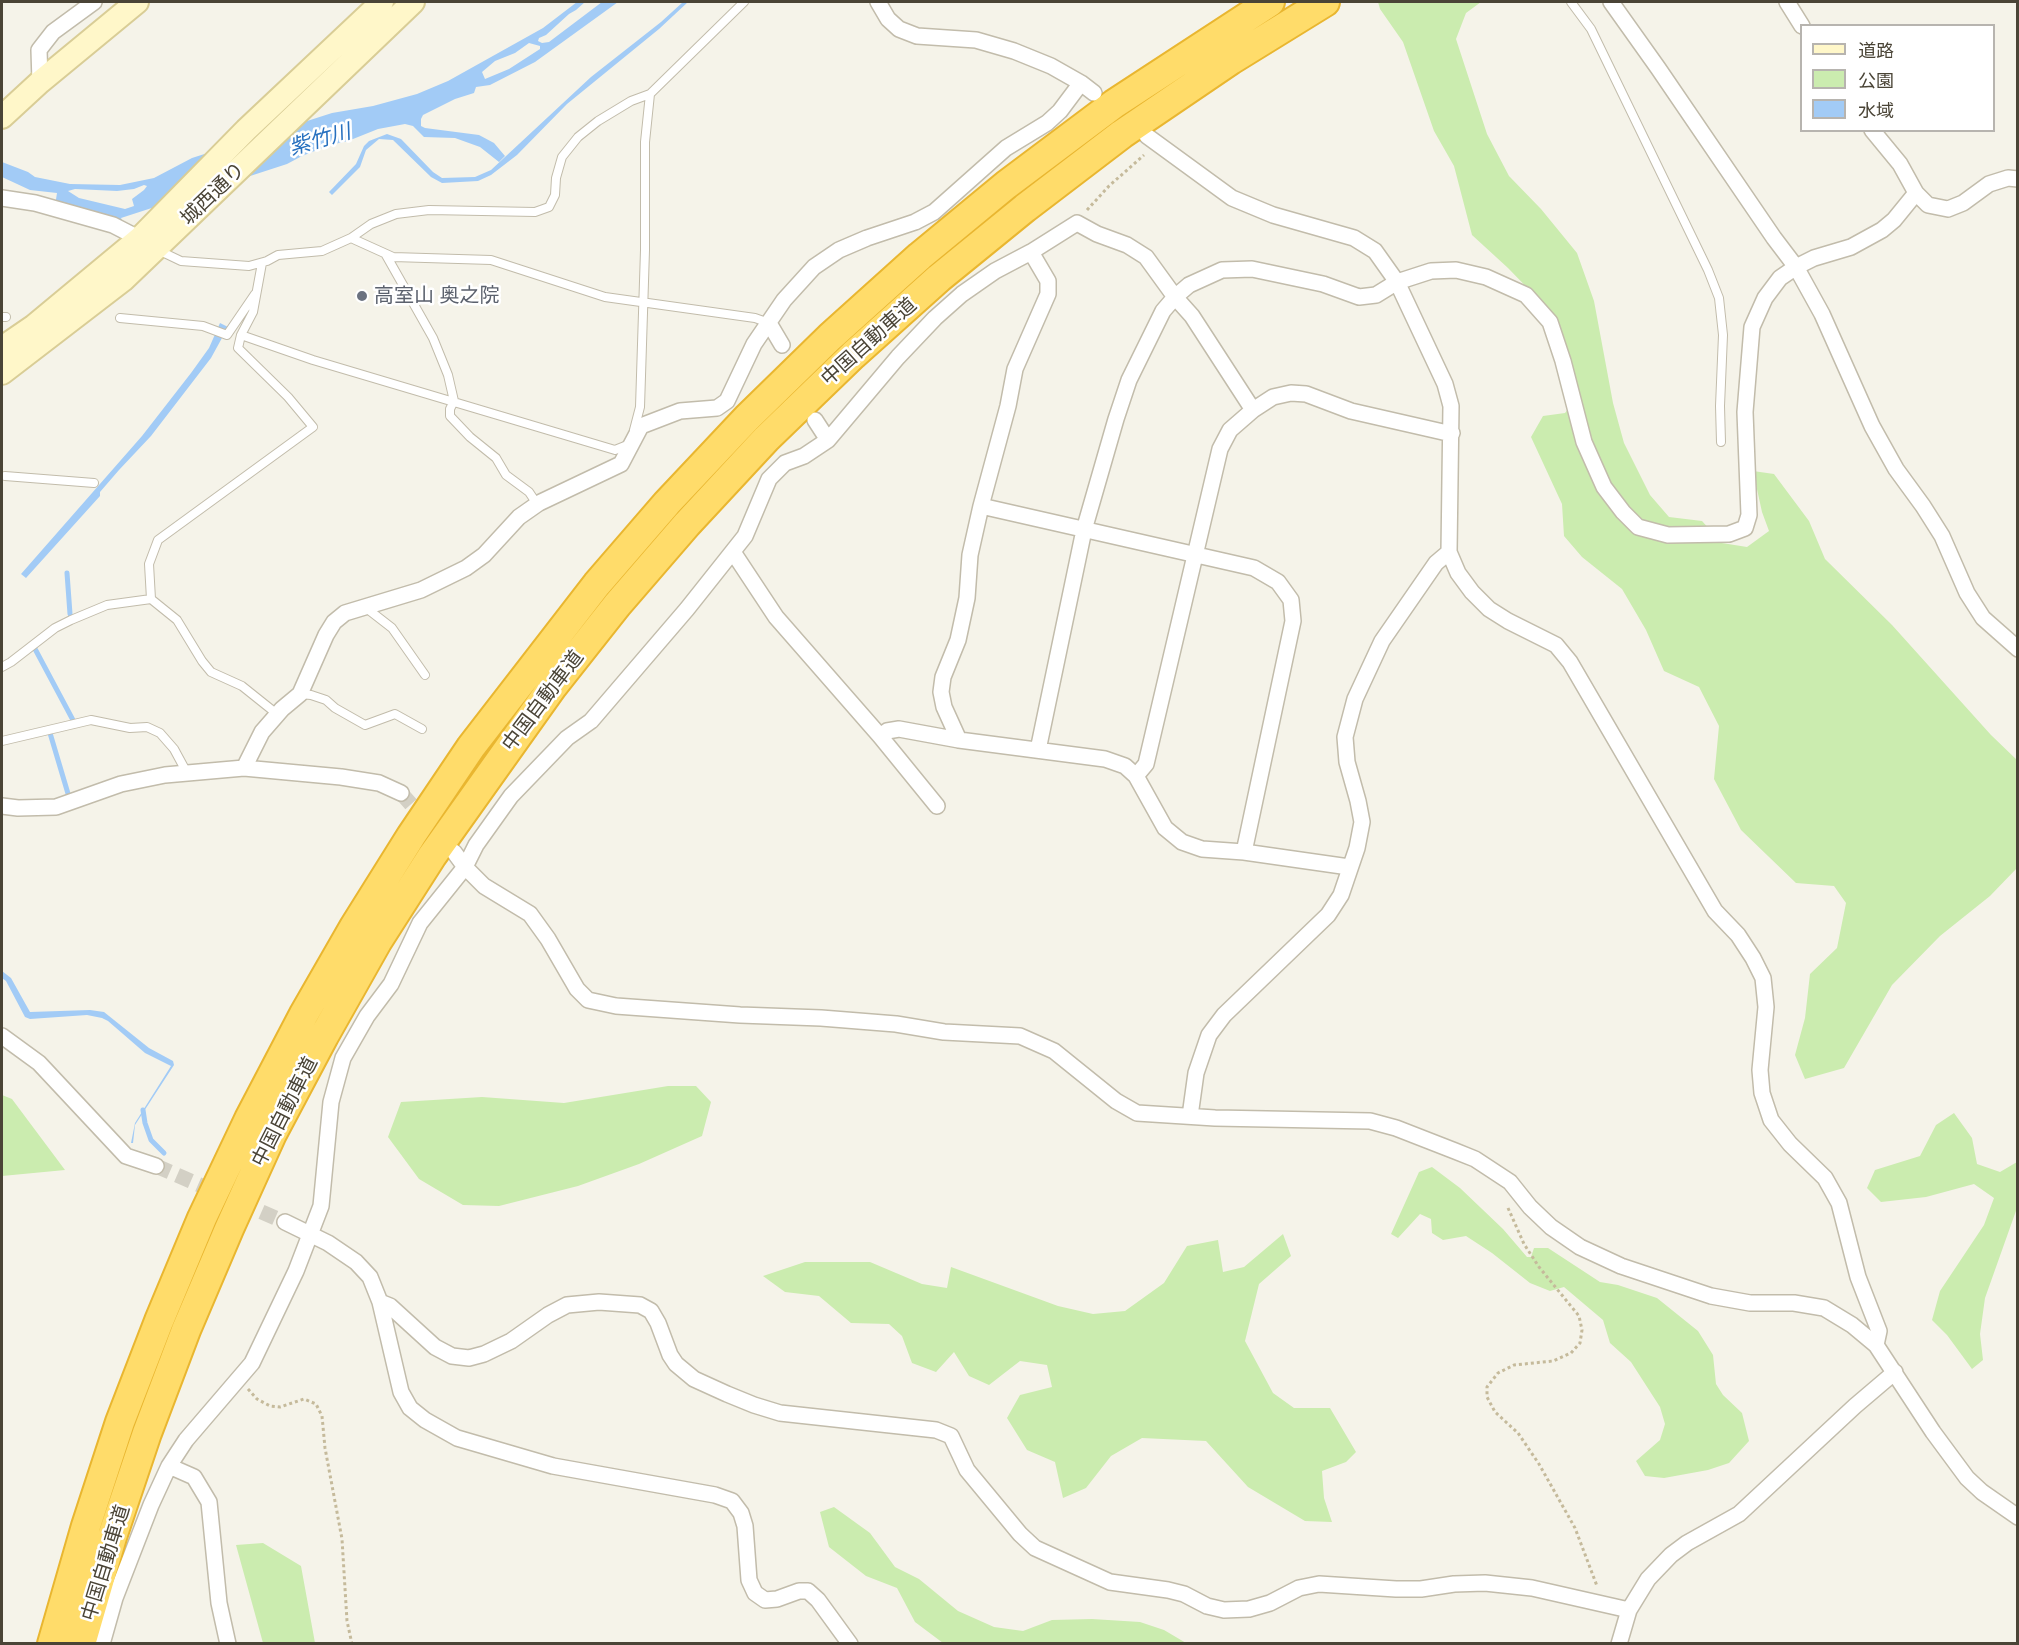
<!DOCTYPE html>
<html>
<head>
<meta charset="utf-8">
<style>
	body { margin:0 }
	#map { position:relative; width:2019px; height:1645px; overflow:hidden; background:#f5f3e9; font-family:Inter,"Noto Sans JP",sans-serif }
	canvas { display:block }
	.frame { position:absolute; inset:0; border:3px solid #4a4436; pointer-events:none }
	.legend { position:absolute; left:1800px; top:24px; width:195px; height:108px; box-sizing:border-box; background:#fff; border:2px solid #b7b4af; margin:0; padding:8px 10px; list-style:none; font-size:18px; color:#4a4436 }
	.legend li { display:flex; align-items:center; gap:12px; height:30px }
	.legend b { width:30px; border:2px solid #b7b4af }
</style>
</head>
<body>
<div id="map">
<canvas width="2019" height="1645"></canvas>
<div class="frame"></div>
<ul class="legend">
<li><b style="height:8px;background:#fff7c9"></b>道路</li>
<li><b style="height:16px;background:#cbecaf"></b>公園</li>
<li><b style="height:16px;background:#a2cbf6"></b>水域</li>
</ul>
</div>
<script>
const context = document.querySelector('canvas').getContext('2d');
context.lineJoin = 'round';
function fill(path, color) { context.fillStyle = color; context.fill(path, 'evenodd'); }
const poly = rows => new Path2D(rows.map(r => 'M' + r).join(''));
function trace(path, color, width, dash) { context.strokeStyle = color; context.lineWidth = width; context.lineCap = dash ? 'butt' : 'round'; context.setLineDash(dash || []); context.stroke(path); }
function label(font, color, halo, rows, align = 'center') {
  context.font = font + ' Inter,"Noto Sans JP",sans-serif'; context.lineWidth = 5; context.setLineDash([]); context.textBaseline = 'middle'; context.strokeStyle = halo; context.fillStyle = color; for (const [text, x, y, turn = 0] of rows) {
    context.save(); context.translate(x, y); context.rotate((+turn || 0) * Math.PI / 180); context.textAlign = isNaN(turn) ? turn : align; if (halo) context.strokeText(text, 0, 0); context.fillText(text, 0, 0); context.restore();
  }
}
fill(poly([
	[1378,2,1481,2,1466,13,1456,39,1487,134,1509,176,1541,209,1577,253,1594,301,1613,403,1624,443,1650,495,1669,517,1702,521,1722,543,1747,547,1769,531,1762,512,1753,471,1774,474,1809,521,1825,559,1892,625,1991,735,2017,760,2017,868,1990,896,1940,936,1892,985,1844,1068,1805,1079,1795,1055,1805,1018,1810,974,1837,948,1846,903,1834,886,1796,883,1741,830,1714,779,1719,726,1699,687,1664,671,1646,630,1622,589,1582,557,1564,536,1562,504,1531,437,1543,416,1565,413,1578,396,1564,337,1542,303,1508,268,1472,235,1454,166,1434,131,1403,42,1380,9],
	[668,1086,696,1086,711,1102,702,1136,639,1164,578,1186,499,1206,463,1205,419,1179,388,1137,401,1102,482,1097,564,1103],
	[2,1095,12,1099,65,1170,2,1176],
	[1954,1113,1972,1138,1977,1164,2000,1172,2017,1162,2017,1208,1985,1298,1980,1334,1983,1360,1972,1369,1947,1335,1932,1320,1940,1291,1984,1225,1994,1198,1974,1184,1926,1197,1881,1202,1867,1188,1875,1170,1920,1156,1936,1125],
	[1432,1167,1460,1188,1503,1229,1527,1257,1531,1257,1534,1248,1548,1248,1600,1282,1618,1285,1657,1298,1698,1331,1713,1355,1716,1384,1723,1395,1742,1413,1749,1441,1729,1463,1708,1470,1664,1478,1645,1476,1636,1461,1660,1440,1665,1424,1660,1407,1631,1362,1610,1343,1603,1320,1564,1287,1550,1291,1530,1283,1492,1253,1466,1236,1443,1240,1432,1233,1431,1219,1420,1214,1398,1238,1391,1234,1419,1172],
	[1283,1234,1291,1256,1259,1284,1245,1341,1273,1393,1294,1408,1330,1408,1356,1452,1346,1462,1322,1471,1324,1498,1332,1522,1305,1521,1248,1487,1206,1441,1142,1438,1111,1456,1086,1488,1063,1498,1055,1462,1027,1450,1007,1418,1020,1395,1052,1387,1047,1365,1020,1361,989,1385,969,1376,954,1352,936,1372,912,1363,902,1336,889,1324,851,1323,819,1296,785,1292,763,1276,805,1262,870,1262,922,1284,947,1288,951,1267,1058,1306,1093,1314,1125,1311,1164,1283,1187,1246,1218,1240,1223,1272,1244,1267],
	[834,1507,870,1533,895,1567,919,1579,958,1611,994,1627,1023,1631,1052,1620,1092,1619,1140,1622,1164,1630,1186,1643,943,1643,915,1622,897,1588,866,1576,829,1547,820,1512],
	[263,1543,301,1566,315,1643,263,1643,236,1545]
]), '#cbecaf');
fill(poly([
	[577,2,585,2,576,10,569,14,546,35,539,38,538,41,542,43,549,42,602,2,618,2,535,62,490,85,476,87,474,93,455,99,423,115,421,119,421,126,425,128,479,135,494,143,505,156,499,162,480,147,455,138,424,137,413,126,405,124,378,129,348,141,330,145,302,156,287,164,121,218,122,220,117,222,55,206,57,193,30,190,2,177,2,162,28,172,35,177,70,184,120,185,154,178,192,158,332,113,373,106,417,94,448,81,543,28],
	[529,43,540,46,540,49,509,69,485,79,482,72,495,61,515,53],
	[144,185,147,186,144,190,132,199,134,206,125,209,79,198,68,191,75,189,117,191,134,189],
	[683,2,688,2,659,29,567,104,517,155,491,175,478,181,442,183,431,177,393,140,379,139,366,150,360,167,332,195,329,192,356,164,364,146,369,141,387,134,401,139,433,172,442,178,475,177,491,170,591,77,661,22],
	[220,323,228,327,211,358,151,436,119,470,100,492,100,496,26,578,21,574,142,436,191,373,209,348],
	[2,971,11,978,30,1012,90,1010,104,1012,149,1048,173,1061,174,1065,135,1125,133,1143,131,1143,135,1123,171,1066,145,1053,108,1021,102,1018,87,1015,30,1019,25,1017,6,981,2,978]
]), '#a2cbf6');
trace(poly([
	[67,573,70,614],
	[34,647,74,722],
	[50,733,69,797],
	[143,1110,145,1123,151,1140,164,1153]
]), '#a2cbf6', 5);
trace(poly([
	[401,793,426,821],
	[156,1166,285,1222]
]), '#d3d0c5', 15, [15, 8]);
const lane = poly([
	[1571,2,1591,29,1708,270,1719,298,1723,335,1720,406,1721,442],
	[351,238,371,224,396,214,429,210,535,212,549,207,555,195,556,178,562,157,578,137,598,121,631,101,650,94,744,2],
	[158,250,181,261,249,266,267,261,278,255,322,251,351,238,393,257,491,260,605,297,755,318,769,323],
	[386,255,433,338,448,375,454,401,450,409,450,416,470,437,496,458,506,475,529,492,537,504],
	[2,317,6,317],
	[120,318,203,326,227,335,255,294],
	[241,335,313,360,615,450,630,444],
	[634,430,640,407,645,250,645,142,650,94],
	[5,476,94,483],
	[151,599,149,564,158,540,313,427,288,397,238,348,241,335,253,312,262,263],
	[365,607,392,628,425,675],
	[2,667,11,662,55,628,71,620,107,605,151,599,177,620,202,661,211,672,242,686,277,714],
	[300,694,311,695,326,700,335,708,365,725,395,714,422,729],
	[2,741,91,720,130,728,147,727,160,733,174,749,187,773]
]);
const street = poly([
	[878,2,888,19,899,29,917,36,976,40,1014,51,1051,66,1081,83,1094,93],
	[1611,2,1658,68,1774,238,1796,267,1822,314,1872,426,1896,469,1923,506,1942,536,1967,593,1983,618,2018,649],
	[1787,2,1802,26],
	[40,82,39,50,53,32,94,2],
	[1872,130,1900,164,1916,193,1928,205,1948,209,1963,203,1989,184,2008,178,2018,179],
	[1147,136,1232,198,1273,215,1354,238,1375,251,1397,282,1445,384,1451,406,1449,552,1458,573,1472,592,1489,609,1508,621,1556,645,1570,662,1715,911,1738,935,1753,958,1763,978,1766,1007,1760,1070,1762,1093,1771,1120,1790,1144,1825,1178,1839,1203,1858,1277,1879,1331,1876,1345],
	[2,198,35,203,113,225,146,242],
	[769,323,782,345],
	[815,420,828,440],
	[981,506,1254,568,1278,582,1291,600,1293,621,1244,852],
	[733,552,776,617,880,736,937,806],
	[880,736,887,731,899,729,959,740,1105,759,1125,766,1136,776,1165,828,1182,842,1202,849,1244,852,1349,867],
	[959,740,944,707,941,692,943,677,958,640,967,598,970,555,981,506,1008,406,1015,369,1048,294,1048,281,1031,252],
	[1038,750,1084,530,1116,419,1129,380,1163,311,1175,297,1189,285,1222,270,1252,269,1323,284,1359,297,1376,295,1397,282,1431,271,1456,270,1486,277,1526,295,1550,322,1563,361,1584,442,1604,487,1623,512,1638,527,1668,535,1729,534,1745,528,1749,515,1745,412,1752,327,1765,298,1780,278,1796,267,1814,258,1851,247,1882,230,1894,220,1916,193],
	[244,768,262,732,282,709,300,694,326,635,334,622,345,613,421,590,466,568,484,555,519,517,539,503,621,464,641,426,680,411,717,408,727,401,754,344,784,300,814,267,839,250,867,238,915,222,934,212,1006,148,1047,123,1060,111,1081,83],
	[1136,776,1146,764,1220,449,1230,430,1253,410,1273,397,1291,393,1306,394,1351,411,1443,432,1452,433],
	[2,806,18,808,56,807,121,784,165,775,244,768,341,777,379,783,401,793],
	[454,852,465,867,484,886,530,914,548,939,577,989,588,1000,616,1006,740,1015,821,1018,896,1024,944,1032,1020,1036,1054,1051,1116,1101,1137,1113,1215,1118,1370,1121,1396,1128,1455,1151,1475,1159,1510,1182,1530,1207,1551,1227,1580,1247,1621,1266,1711,1296,1750,1303,1794,1303,1824,1308,1852,1325,1876,1345,1933,1432,1967,1478,1982,1492,2018,1517],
	[2,1036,39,1063,126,1156,156,1166],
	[1190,1116,1196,1073,1209,1035,1224,1015,1328,915,1341,895,1357,848,1362,822,1358,801,1347,762,1345,737,1355,699,1382,641,1436,563,1449,552],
	[285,1222,328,1243,356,1262,370,1277,380,1302,390,1306,435,1347,452,1356,469,1358,484,1354,511,1341,548,1315,567,1305,599,1302,640,1305,651,1311,658,1323,670,1355,676,1364,694,1379,727,1394,754,1405,780,1413,936,1430,951,1436,967,1470,1020,1534,1035,1548,1110,1582,1168,1590,1184,1594,1207,1606,1224,1610,1249,1609,1270,1603,1299,1588,1319,1584,1396,1589,1421,1589,1454,1584,1485,1583,1532,1588,1629,1610],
	[380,1302,401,1392,410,1408,425,1420,457,1438,553,1466,715,1495,732,1501,741,1513,745,1526,749,1580,755,1593,765,1600,777,1599,799,1591,808,1591,818,1600,850,1644],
	[169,1466,194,1477,209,1502,219,1603,228,1644],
	[102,1644,115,1598,151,1505,169,1466,186,1440,252,1363,296,1271,321,1206,331,1102,343,1058,367,1016,391,984,420,923,465,867,476,845,511,796,567,738,591,721,687,609,745,536,769,479,785,463,804,456,828,440,898,357,935,318,962,294,995,271,1031,252,1077,223,1097,234,1127,245,1146,257,1175,297,1192,316,1253,410],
	[1619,1644,1629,1610,1648,1579,1671,1555,1687,1543,1739,1514,1855,1406,1895,1372]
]);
const secondary = poly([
	[2,117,40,82,137,2],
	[2,348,34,326,140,238,246,130,382,2],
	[2,373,123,280,413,2]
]);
const highway = poly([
	[52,1644,86,1526,120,1422,159,1321,202,1218,249,1119,304,1014,354,927,411,836,471,747,597,584,667,503,747,418,830,337,920,256,1006,185,1114,104,1270,2],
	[81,1644,112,1537,147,1433,186,1330,229,1229,272,1134,324,1036,377,942,432,856,553,686,617,605,687,524,766,439,853,355,939,278,1025,208,1122,134,1231,60,1325,2]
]);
trace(lane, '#c2bcab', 10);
trace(street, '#c2bcab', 18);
trace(secondary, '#d9cd96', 26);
trace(highway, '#e9b630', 32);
trace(poly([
	[1087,210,1109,186,1144,155],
	[1508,1208,1524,1244,1539,1267,1579,1316,1582,1330,1580,1343,1571,1353,1553,1361,1514,1365,1498,1373,1487,1387,1487,1397,1495,1412,1518,1433,1539,1464,1575,1528,1597,1586],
	[248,1389,257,1399,270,1406,280,1407,304,1399,316,1404,322,1416,325,1448,342,1539,347,1621,352,1644]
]), '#c5ba9b', 3, [3, 3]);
trace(lane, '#fff', 8);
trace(street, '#fff', 15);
trace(secondary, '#fff7c9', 22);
trace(highway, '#ffdc6a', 28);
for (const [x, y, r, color] of [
	[362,296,6,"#6b7280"]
]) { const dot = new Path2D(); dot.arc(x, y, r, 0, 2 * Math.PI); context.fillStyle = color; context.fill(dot); trace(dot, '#fff', 2); }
label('20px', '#4a4436', '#fff', [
	["城西通り",213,194,-44],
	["中国自動車道",869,342,-42],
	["中国自動車道",543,701,-53],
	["中国自動車道",285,1112,-63],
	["中国自動車道",106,1563,-73]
]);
label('20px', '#5b616d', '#fff', [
	["高室山 奥之院",374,296]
], 'left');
label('italic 21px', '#2770bf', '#fff', [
	["紫竹川",320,140,-16]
]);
</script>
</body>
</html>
